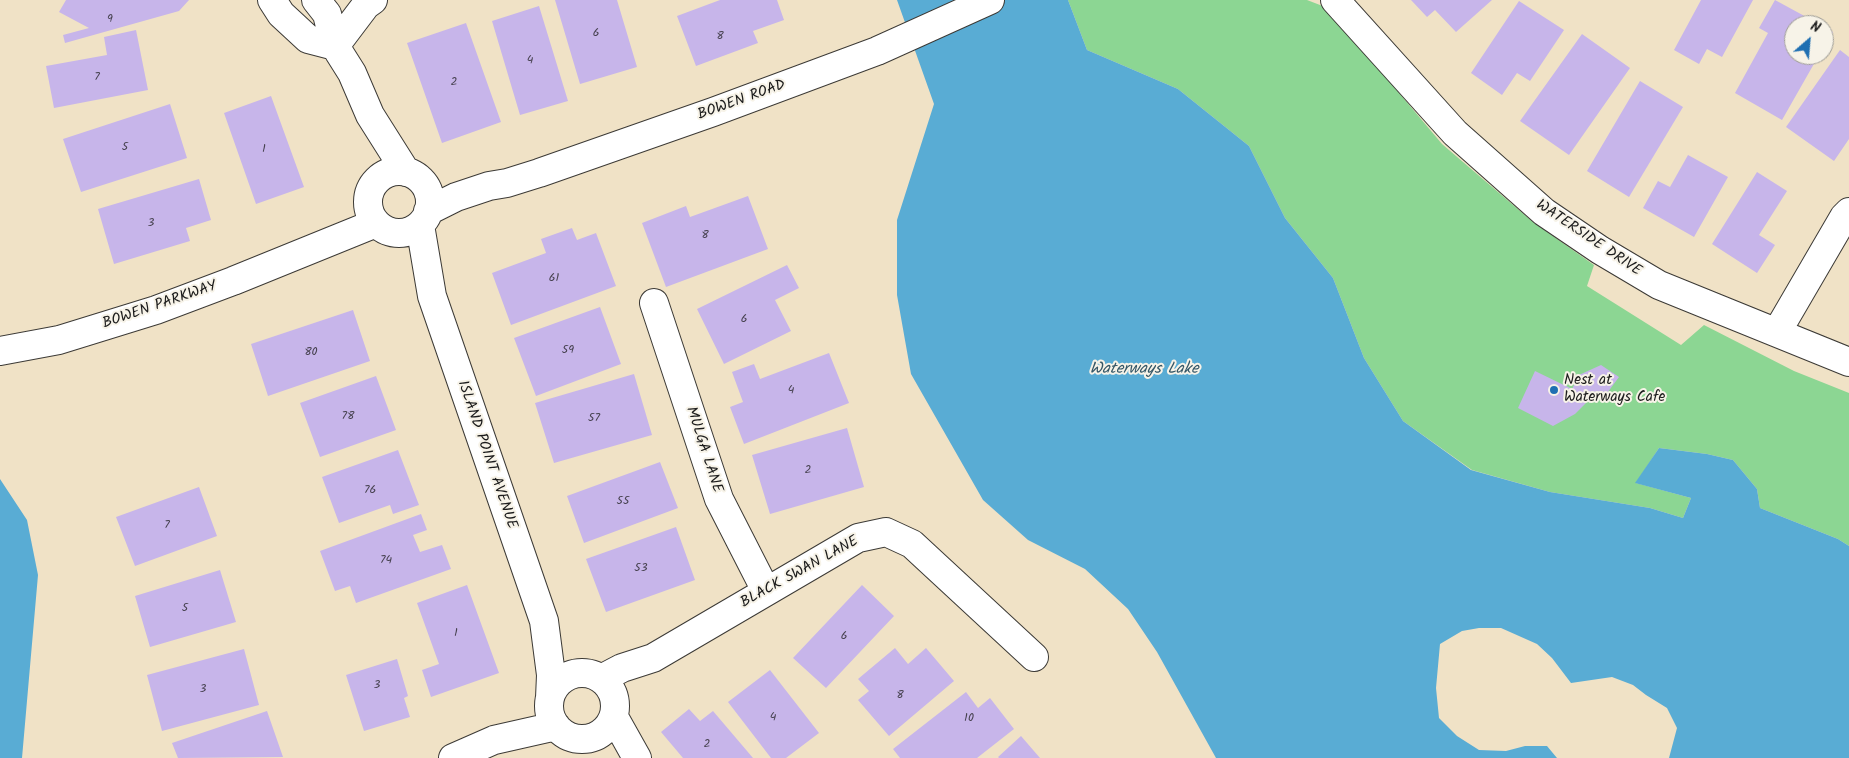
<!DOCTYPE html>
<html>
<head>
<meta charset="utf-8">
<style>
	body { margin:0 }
	#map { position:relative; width:1849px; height:758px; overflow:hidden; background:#f0e2c6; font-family:Kalam,sans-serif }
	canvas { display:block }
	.north { position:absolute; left:1784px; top:15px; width:50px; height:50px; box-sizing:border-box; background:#f7f3e8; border:1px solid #9f9d96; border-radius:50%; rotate:27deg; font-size:14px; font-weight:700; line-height:20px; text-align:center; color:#1c1c1c }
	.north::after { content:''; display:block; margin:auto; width:18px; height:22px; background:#1f6fb2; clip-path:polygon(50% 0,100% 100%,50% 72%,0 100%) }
</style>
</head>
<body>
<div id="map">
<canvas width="1849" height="758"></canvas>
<div class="north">N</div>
</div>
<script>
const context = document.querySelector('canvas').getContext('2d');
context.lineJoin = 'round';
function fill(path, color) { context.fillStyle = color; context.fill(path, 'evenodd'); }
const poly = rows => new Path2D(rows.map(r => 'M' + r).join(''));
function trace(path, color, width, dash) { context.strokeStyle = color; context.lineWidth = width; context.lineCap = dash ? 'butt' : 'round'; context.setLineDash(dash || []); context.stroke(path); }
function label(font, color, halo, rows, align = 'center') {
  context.font = font + ' Kalam,sans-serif'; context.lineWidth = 4; context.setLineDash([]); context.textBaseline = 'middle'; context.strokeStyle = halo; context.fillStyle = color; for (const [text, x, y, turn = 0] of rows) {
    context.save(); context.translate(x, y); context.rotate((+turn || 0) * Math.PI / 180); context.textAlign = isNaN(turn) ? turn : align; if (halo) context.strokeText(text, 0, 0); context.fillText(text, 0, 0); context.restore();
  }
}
fill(poly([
	[1068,0,1307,0,1333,10,1368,56,1442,144,1533,222,1594,265,1587,286,1681,345,1704,325,1794,371,1849,393,1849,546,1838,539,1760,508,1757,489,1733,460,1707,454,1659,448,1636,483,1691,498,1683,518,1650,508,1550,492,1472,470,1403,421,1364,358,1333,278,1285,218,1249,146,1178,89,1087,50]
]), '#8cd693');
fill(poly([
	[897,0,1068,0,1087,50,1178,89,1249,146,1285,218,1333,278,1364,358,1403,421,1471,470,1550,492,1650,508,1683,518,1691,498,1635,483,1659,448,1707,454,1733,460,1757,489,1760,508,1838,539,1849,546,1849,758,1669,758,1677,728,1667,708,1646,695,1633,685,1612,677,1571,683,1552,658,1537,644,1501,628,1479,628,1462,631,1440,644,1436,688,1439,718,1457,736,1479,750,1506,751,1525,746,1547,746,1557,758,1216,758,1157,652,1128,609,1085,569,1028,540,983,500,911,374,897,295,897,220,934,104],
	[0,479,27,520,38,575,22,758,0,758]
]), '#59acd4');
fill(poly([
	[66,0,189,0,179,11,65,43,63,35,89,28,59,12],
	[555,0,617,0,637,67,580,84],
	[720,0,777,0,784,20,753,31,758,43,696,66,677,16],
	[1411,0,1492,0,1456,32,1435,10,1427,17],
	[1701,0,1753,0,1722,57,1707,49,1699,64,1674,50],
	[1775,0,1821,25,1794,25,1794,55,1819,55,1782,120,1735,93,1768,33,1759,28],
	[1519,1,1564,30,1530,81,1517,73,1502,95,1471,73],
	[539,6,568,101,520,115,492,21],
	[466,23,501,122,442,143,407,43],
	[1824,27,1833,32,1824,47],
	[136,30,148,90,54,108,46,66,107,55,104,37],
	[1582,34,1630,68,1569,155,1520,121],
	[1840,50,1849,57,1849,139,1834,161,1786,127],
	[1640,81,1683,107,1629,197,1587,171],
	[271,96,304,187,256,204,224,113],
	[170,104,187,158,81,192,63,139],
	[1688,155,1728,177,1694,237,1643,208,1658,181,1670,187],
	[1757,172,1787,191,1759,235,1775,245,1757,273,1712,244],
	[199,179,211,220,186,228,190,241,114,264,98,209],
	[748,196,768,249,666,287,642,223,686,206,690,217],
	[572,228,577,240,596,233,616,286,511,325,492,273,546,253,541,239],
	[787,265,799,288,775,300,791,331,724,364,697,309],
	[600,307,621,364,536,396,514,338],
	[353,310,370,361,268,396,251,344],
	[829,353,849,403,744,444,730,407,743,402,732,372,754,364,760,379],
	[1601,365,1619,377,1602,400,1594,395,1575,414,1553,426,1518,408,1535,371,1572,389,1579,375],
	[634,374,652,435,554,463,535,403],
	[376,376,396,430,320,457,300,403],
	[847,428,864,487,770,514,752,455],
	[398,450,419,505,393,514,390,505,339,523,322,477],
	[660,462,678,508,584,543,567,496],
	[199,487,217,536,135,566,116,517],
	[421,514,427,530,413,535,420,552,442,545,451,569,356,603,350,586,335,591,320,551],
	[676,527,695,580,606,612,586,559],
	[220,570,236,622,150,647,135,596],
	[467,585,499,673,431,697,422,670,439,664,417,603],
	[862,585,894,616,826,688,793,658],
	[895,648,908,664,926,648,954,681,889,736,858,700,869,691,858,679],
	[244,649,259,705,162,731,147,675],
	[397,659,408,696,404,698,410,717,364,731,346,675],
	[770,670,819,733,786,758,771,758,728,702],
	[966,692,978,708,990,698,1014,729,977,758,900,758,893,749],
	[689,709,700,721,713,711,753,758,683,758,661,732],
	[267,711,283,757,178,758,172,743],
	[1021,736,1040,758,999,758,998,757]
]), '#c7b5ea');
const minor = poly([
	[272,0,281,14,308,39,335,46],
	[316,0,327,14,335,46,352,73,370,115,406,172],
	[1335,0,1455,133,1544,212,1600,250,1659,285,1849,362],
	[335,46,366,5,373,0],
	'368 202a31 31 0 1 1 62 0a31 31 0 1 1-62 0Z',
	[428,211,456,197,489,186,507,183,539,173,713,112,877,51,990,0],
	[420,225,432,296,544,621,551,675,550,698],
	[654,303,719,499,766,591],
	[1777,332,1844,217,1849,212],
	[0,351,59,340,156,310,233,281,376,223],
	'549 706a33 33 0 1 1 66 0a33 33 0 1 1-66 0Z',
	[601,679,622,668,653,658,858,538,886,532,912,544,1034,657],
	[614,717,637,758],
	[453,758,494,740,556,726]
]);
trace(minor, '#3c3a36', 30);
trace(minor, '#fff', 28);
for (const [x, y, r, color] of [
	[1554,390,5,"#1f6fb2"]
]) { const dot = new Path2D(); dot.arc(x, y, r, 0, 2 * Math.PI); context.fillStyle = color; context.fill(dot); trace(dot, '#f7f3e8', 2); }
label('12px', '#474250', null, [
	["9",110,20],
	["6",596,34],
	["8",720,37],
	["4",530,61],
	["7",97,78],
	["2",454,83],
	["5",125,148],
	["1",264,150],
	["3",151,224],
	["8",705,236],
	["61",554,279],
	["6",744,320],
	["59",568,351],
	["80",311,353],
	["4",791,391],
	["78",348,417],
	["57",594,419],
	["2",808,471],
	["76",370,491],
	["55",623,502],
	["7",167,526],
	["74",386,561],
	["53",641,569],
	["5",185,609],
	["1",456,634],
	["6",844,637],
	["3",377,686],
	["3",203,690],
	["8",900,696],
	["4",773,718],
	["10",969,719],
	["2",707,745]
]);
label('15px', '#1c1c1c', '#f7f3e8', [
	["BOWEN ROAD",742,101,-20],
	["WATERSIDE DRIVE",1588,239,34],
	["BOWEN PARKWAY",160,306,-19],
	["MULGA LANE",703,450,72],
	["ISLAND POINT AVENUE",486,455,71],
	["BLACK SWAN LANE",800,573,-29]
]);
label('15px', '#1c1c1c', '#f7f3e8', [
	["Nest at",1564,381],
	["Waterways Cafe",1564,398]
], 'left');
label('italic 16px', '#345666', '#f7f3e8', [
	["Waterways Lake",1144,370]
]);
</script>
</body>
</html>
